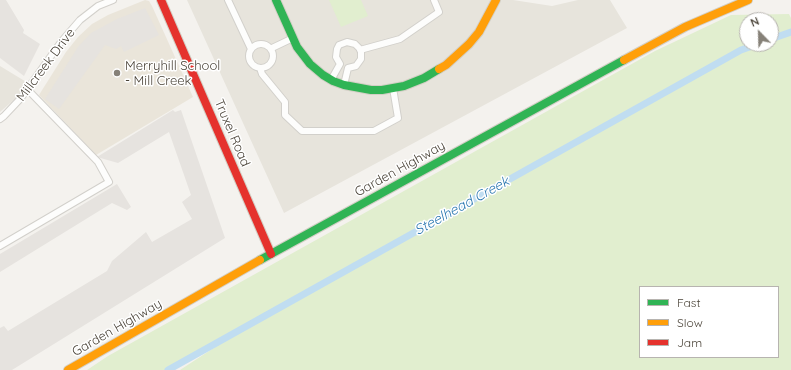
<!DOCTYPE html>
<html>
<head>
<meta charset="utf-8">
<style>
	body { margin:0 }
	#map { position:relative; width:791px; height:370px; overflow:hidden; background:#f4f2ee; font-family:Quicksand,sans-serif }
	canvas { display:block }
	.legend { position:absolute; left:639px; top:286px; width:140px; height:72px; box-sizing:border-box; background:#fff; border:1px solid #b7b4b0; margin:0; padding:5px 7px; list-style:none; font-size:12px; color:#4b4439 }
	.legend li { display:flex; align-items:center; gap:8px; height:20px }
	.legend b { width:20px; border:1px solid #b7b4b0 }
	.north { position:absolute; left:739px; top:12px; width:40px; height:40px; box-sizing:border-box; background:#fff; border:1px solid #b7b4b0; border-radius:50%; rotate:337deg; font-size:11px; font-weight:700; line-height:16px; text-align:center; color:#4b4439 }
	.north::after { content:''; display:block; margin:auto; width:14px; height:18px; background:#868178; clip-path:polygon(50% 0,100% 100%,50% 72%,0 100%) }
</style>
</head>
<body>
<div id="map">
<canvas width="791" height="370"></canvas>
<ul class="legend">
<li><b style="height:5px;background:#30b455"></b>Fast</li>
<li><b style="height:5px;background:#ff9f0a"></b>Slow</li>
<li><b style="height:5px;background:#e5322d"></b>Jam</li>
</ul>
<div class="north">N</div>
</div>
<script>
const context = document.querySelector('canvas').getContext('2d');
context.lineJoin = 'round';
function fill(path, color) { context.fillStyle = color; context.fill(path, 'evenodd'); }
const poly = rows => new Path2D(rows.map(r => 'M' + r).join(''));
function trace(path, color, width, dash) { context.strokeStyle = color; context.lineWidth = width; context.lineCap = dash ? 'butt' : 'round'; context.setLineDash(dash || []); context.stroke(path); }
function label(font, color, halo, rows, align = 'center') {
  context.font = font + ' Quicksand,sans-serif'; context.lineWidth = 3; context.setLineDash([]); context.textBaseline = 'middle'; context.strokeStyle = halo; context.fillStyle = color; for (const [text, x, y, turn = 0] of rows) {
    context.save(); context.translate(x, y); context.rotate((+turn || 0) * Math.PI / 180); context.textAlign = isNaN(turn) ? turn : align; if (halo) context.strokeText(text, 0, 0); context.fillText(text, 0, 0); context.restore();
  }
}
fill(poly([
	[187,0,513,0,552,6,578,0,610,0,627,28,284,213],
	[0,66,28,83,16,98,0,112]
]), '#e7e4dc');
fill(poly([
	[145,0,149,1,152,6,193,97,96,155,39,95,66,52,78,37,92,24,108,15]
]), '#eae5da');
fill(poly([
	[329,0,361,0,368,16,341,27],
	[789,14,791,18,791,370,180,370,284,302,165,370,87,370,108,356,655,51,731,15],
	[747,20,771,20,771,44,747,44],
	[640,287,778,287,778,357,640,357]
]), '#e1eecf');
fill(poly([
	[0,0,6,0,24,30,23,33,40,44,24,76,0,58],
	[145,8,159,35,124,52,121,46,116,49,105,45,59,109,45,99,78,47,91,33,117,19],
	[173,110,175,112,181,110,225,238,12,370,0,370,0,328,4,326,8,331,107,271,112,261,146,232,152,242,192,219,182,202,191,195,169,132,118,163,97,157],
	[117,184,131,207,127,210,112,203,0,272,0,254]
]), '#e6e3df');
trace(poly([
	[771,39,791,32],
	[168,370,741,50,758,44]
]), '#c0ddf1', 7);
const street = poly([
	[228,0,251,49],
	'249 56a12 12 0 1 1 24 0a12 12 0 1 1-24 0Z',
	[272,48,293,38],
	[360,50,400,39,439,12,434,0],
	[260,68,262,74,285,102,285,115,302,131,374,131,398,118,393,88],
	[331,80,340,64,336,57,337,49,339,45,347,42,355,44,361,50,361,59,356,66,348,68,344,85],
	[0,119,4,116,21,98,61,42,80,20,98,6,113,0],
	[0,246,109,182,98,162,28,90]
]);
const fast = poly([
	[276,0,297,47,310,64,323,75,333,81,344,85,371,90,382,90,404,86,424,78,439,69],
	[260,260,624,60]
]);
const slow = poly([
	[624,60,685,27,748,0],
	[439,69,446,65,469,44,479,32,496,0],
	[68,370,260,260]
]);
const jam = poly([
	[161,0,271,254]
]);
trace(street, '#d2d0cb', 8);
trace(fast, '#d3cfc5', 10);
trace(slow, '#d3cfc5', 10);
trace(jam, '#d3cfc5', 10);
trace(street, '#fdfdfc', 6);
trace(fast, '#30b455', 8);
trace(slow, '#ff9f0a', 8);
trace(jam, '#e5322d', 8);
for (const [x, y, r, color] of [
	[117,73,4,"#868178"]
]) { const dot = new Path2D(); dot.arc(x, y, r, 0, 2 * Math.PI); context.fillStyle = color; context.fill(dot); trace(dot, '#fff', 1.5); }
label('13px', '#4b4439', '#fff', [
	["Millcreek Drive",46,65,-53],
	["Truxel Road",232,133,67],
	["Garden Highway",400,169,-29],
	["Garden Highway",117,328,-30]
]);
label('13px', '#4b4439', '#fff', [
	["Merryhill School",125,66],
	["- Mill Creek",125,81]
], 'left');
label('italic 14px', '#2e7ab2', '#fff', [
	["Steelhead Creek",462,206,-29]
]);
</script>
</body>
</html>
